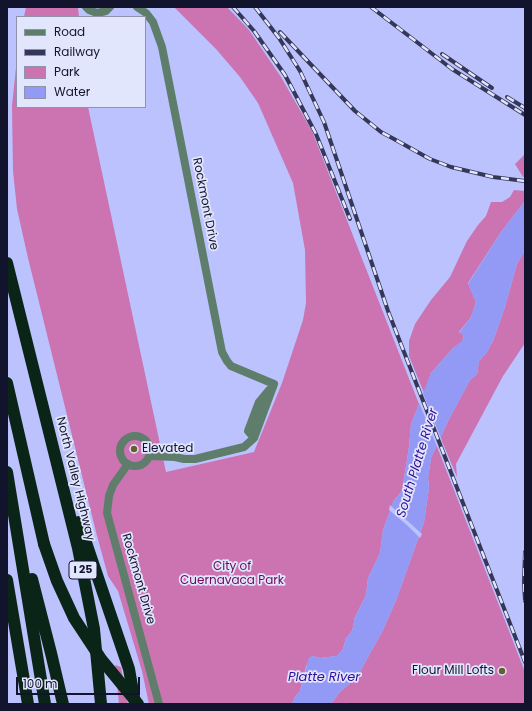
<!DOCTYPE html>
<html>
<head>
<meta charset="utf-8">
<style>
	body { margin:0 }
	#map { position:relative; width:532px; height:711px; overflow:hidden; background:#bbc2fd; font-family:Poppins,sans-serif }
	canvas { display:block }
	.frame { position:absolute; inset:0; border:8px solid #12132d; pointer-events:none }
	.legend { position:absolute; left:16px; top:16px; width:130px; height:92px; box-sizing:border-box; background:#e2e6fd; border:1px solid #8f92aa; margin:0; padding:5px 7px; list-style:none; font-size:12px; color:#12132d }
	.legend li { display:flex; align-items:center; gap:8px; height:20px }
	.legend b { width:20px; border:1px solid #8f92aa }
	.scale { position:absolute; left:16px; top:677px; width:124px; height:18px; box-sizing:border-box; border:2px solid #12132d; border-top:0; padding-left:5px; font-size:12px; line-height:14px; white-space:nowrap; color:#12132d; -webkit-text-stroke:3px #e2e6fd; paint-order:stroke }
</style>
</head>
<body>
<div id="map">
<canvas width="532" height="711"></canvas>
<div class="frame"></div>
<ul class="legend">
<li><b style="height:5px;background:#5e7e6b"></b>Road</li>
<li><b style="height:5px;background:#353758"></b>Railway</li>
<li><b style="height:11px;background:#cc73b2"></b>Park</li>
<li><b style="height:11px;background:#939af5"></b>Water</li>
</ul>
<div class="scale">100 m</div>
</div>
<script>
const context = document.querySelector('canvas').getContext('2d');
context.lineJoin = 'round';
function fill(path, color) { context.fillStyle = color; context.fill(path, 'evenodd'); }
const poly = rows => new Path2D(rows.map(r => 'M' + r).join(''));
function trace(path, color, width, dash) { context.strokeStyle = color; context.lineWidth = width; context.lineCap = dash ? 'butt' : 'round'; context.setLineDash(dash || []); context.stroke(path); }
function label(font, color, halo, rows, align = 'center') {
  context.font = font + ' Poppins,sans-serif'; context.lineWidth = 3.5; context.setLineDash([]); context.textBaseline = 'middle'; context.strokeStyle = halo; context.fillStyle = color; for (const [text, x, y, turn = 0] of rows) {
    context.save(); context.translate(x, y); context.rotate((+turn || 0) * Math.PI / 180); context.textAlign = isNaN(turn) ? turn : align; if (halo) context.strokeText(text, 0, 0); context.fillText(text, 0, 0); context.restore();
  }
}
fill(poly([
	[26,7,78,7,79,17,24,17],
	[174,7,227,7,249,30,281,77,312,131,419,404,411,424,409,447,402,491,394,500,383,530,380,553,368,578,366,595,355,617,352,631,346,638,343,649,337,656,320,658,313,656,306,666,300,691,295,697,292,704,149,704,142,671,118,591,108,576,96,532,28,258,17,209,13,171,12,106,17,58,17,107,88,107,166,472,254,452,282,383,303,320,306,303,305,250,293,183,258,103,240,77,216,49],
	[525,151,525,177,523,177,515,164,524,155],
	[514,190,525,191,525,201,501,232,468,283,476,302,471,317,459,332,464,334,462,342,453,348,431,373,424,393,409,356,409,341,415,324,431,300,450,277,467,241,478,225,486,216,491,202,502,202,510,197],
	[525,250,525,343,503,376,456,464,457,477,441,439,438,449,525,672,525,704,331,704,339,693,357,677,383,630,397,598,424,522,429,488,428,478,431,458,448,421,470,380,477,374,479,361,487,352,493,341,504,310,517,264],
	[115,665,121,667,128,704,119,704]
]), '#cc73b2');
fill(poly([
	[525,201,525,250,517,264,504,310,493,341,487,352,479,361,477,374,470,380,448,421,431,458,428,479,429,488,424,522,397,598,383,630,357,677,339,693,331,704,292,704,295,697,300,691,309,657,313,656,320,658,337,656,343,649,346,638,352,631,355,617,366,595,368,578,380,553,383,530,394,500,402,491,409,447,411,424,431,373,453,348,462,341,464,335,459,333,471,317,476,302,468,284,501,232]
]), '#939af5');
fill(poly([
	[422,391,442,441,438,449,418,400],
	[390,505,422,534,420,538,408,526,389,510]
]), '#bbc2fd');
trace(poly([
	[86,7,89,10,97,13,106,11,110,7],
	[137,7,146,13,153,22,162,47,222,352,227,361,231,366,274,384],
	'120 451a15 15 0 1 1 30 0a15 15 0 1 1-30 0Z',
	[254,438,248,431,259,402,269,390],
	[149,456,175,457,184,459,195,459,244,447,254,438,274,384]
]), '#5e7e6b', 8);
trace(poly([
	[128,464,113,485,109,496,107,513,159,704]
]), '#5e7e6b', 8);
trace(poly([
	[7,263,78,548,94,629,101,704],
	[7,383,44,544],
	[7,472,45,704],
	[79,522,129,669,135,703],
	[32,579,51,653,63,704],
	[7,580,28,704]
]), '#0a2517', 12);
const rail = poly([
	[233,7,254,31,285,75,316,134,350,219],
	[255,7,279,38,300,71,324,122,388,311,525,662],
	[371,7,452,69,525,115],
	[280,32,355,111,381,132,394,139,430,159,451,167,493,177,525,181],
	[442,54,492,88],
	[507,97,525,108],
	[525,552,524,582,525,601]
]);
trace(rail, '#353758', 4);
trace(rail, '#e2e6fd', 2.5, [8]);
trace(poly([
	[44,544,57,581,74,618,101,659,138,704]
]), '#0a2517', 12);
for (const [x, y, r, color] of [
	[134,449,4,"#695f2c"],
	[502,671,4,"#695f2c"]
]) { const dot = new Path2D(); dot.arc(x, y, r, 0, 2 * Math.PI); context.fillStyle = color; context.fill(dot); trace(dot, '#e2e6fd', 1.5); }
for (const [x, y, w] of [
	[83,570,28]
]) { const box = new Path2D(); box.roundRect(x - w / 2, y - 9, w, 18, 3); context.fillStyle = '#e2e6fd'; context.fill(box); trace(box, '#12132d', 1); }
label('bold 11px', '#12132d', null, [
	["I 25",83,570]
]);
label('12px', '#12132d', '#e2e6fd', [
	["Rockmont Drive",205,204,79],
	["North Valley Highway",75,479,76],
	["Rockmont Drive",138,579,74]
]);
label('12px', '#12132d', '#e2e6fd', [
	["Elevated",142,449],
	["Flour Mill Lofts",494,671,"right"]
], 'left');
label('12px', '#6f065a', '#e2e6fd', [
	["City of",232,567],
	["Cuernavaca Park",232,581]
]);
label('italic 13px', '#2f0f99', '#e2e6fd', [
	["South Platte River",418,463,-73],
	["Platte River",324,678]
]);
</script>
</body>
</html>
